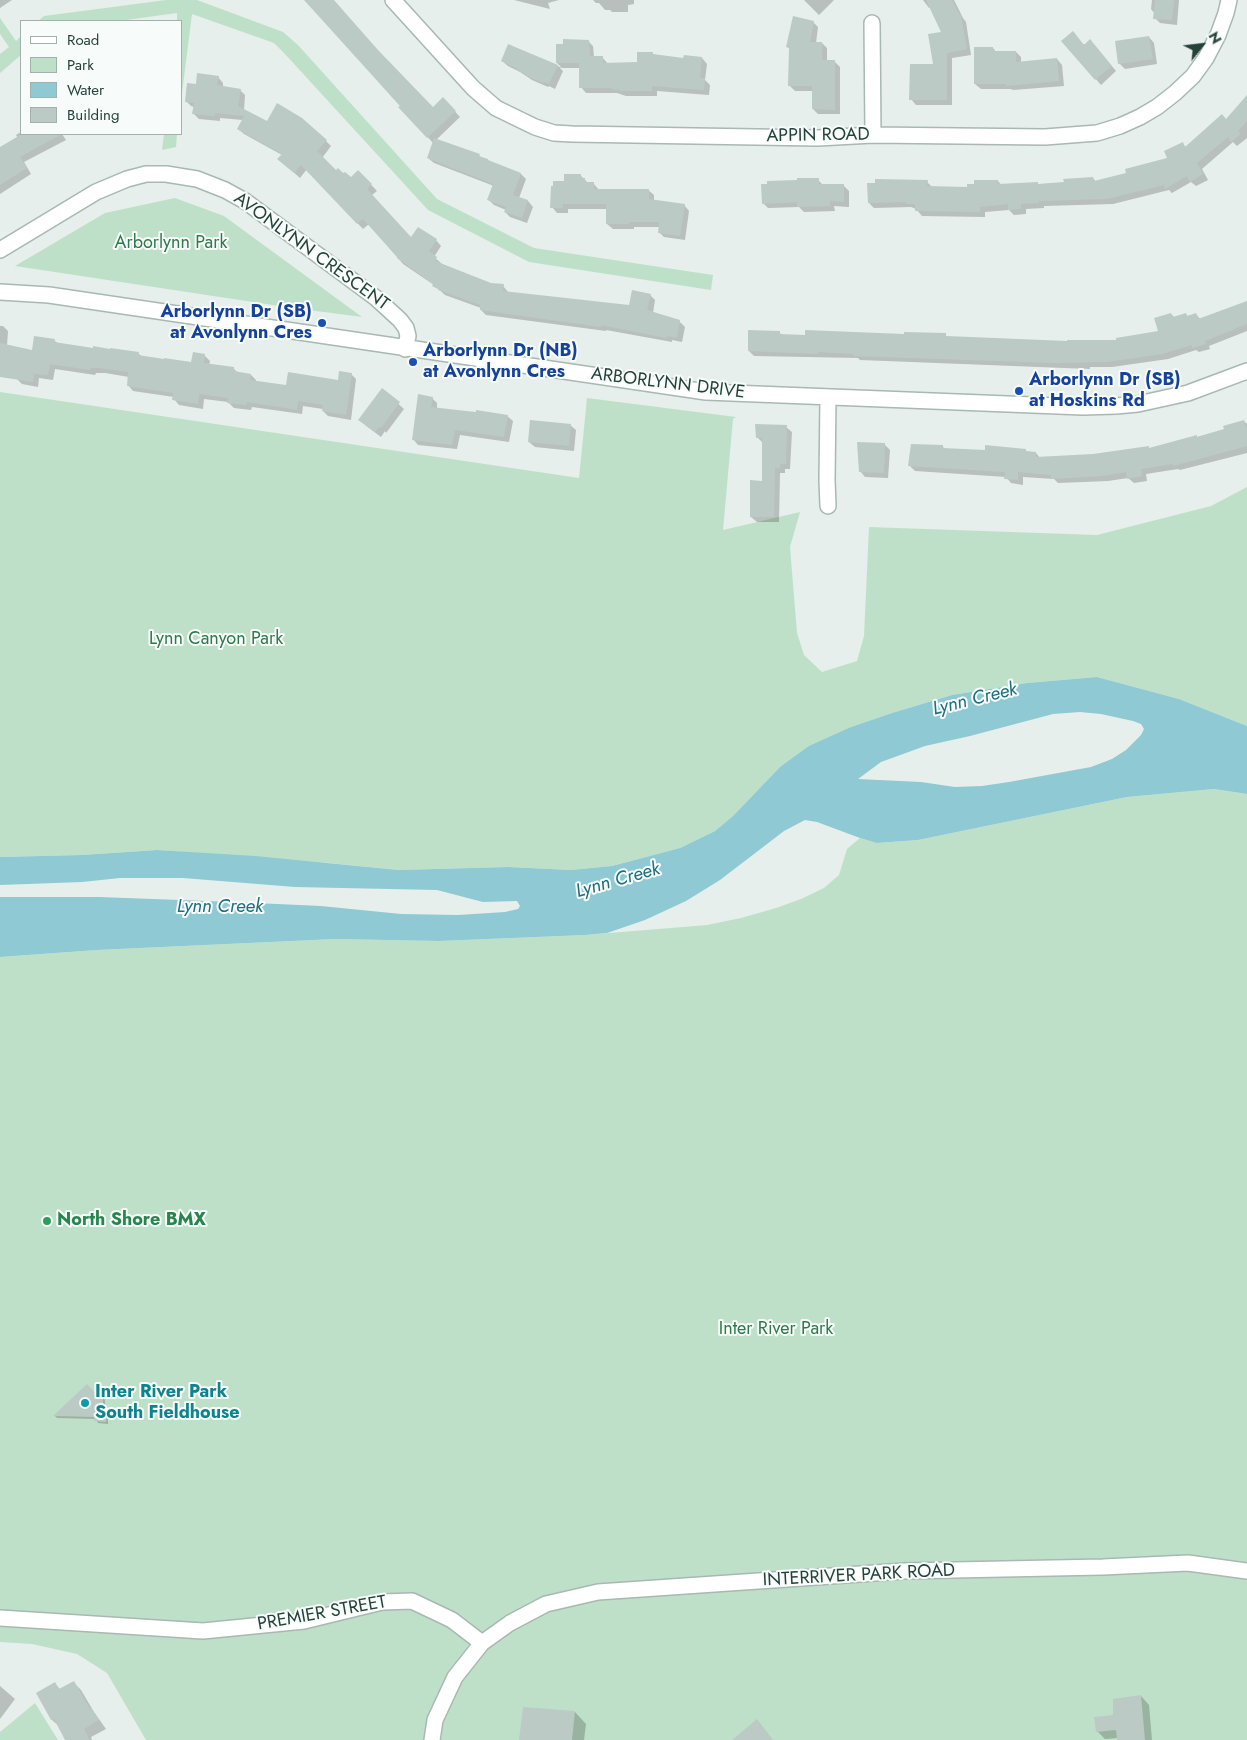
<!DOCTYPE html>
<html>
<head>
<meta charset="utf-8">
<style>
	body { margin:0 }
	#map { position:relative; width:1247px; height:1740px; overflow:hidden; background:#e6efeb; font-family:Jost,sans-serif }
	canvas { display:block }
	.legend { position:absolute; left:20px; top:20px; width:162px; height:115px; box-sizing:border-box; background:#f7fbf9; border:1px solid #a3b1ad; margin:0; padding:6px 9px; list-style:none; font-size:15px; color:#24423a }
	.legend li { display:flex; align-items:center; gap:10px; height:25px }
	.legend b { width:25px; border:1px solid #a3b1ad }
	.north { position:absolute; left:1177px; top:20px; width:50px; height:50px; -webkit-text-stroke:4px #f7fbf9; paint-order:stroke; rotate:61deg; font-size:14px; font-weight:700; line-height:20px; text-align:center; color:#24423a }
	.north::after { content:''; display:block; margin:auto; width:18px; height:22px; background:#24423a; clip-path:polygon(50% 0,100% 100%,50% 72%,0 100%) }
</style>
</head>
<body>
<div id="map">
<canvas width="1247" height="1740"></canvas>
<ul class="legend">
<li><b style="height:6px;background:#fff"></b>Road</li>
<li><b style="height:14px;background:#bfe0c8"></b>Park</li>
<li><b style="height:14px;background:#8ec9d4"></b>Water</li>
<li><b style="height:14px;background:#bbcac4"></b>Building</li>
</ul>
<div class="north">N</div>
</div>
<script>
const context = document.querySelector('canvas').getContext('2d');
context.lineJoin = 'round';
function fill(path, color) { context.fillStyle = color; context.fill(path, 'evenodd'); }
const poly = rows => new Path2D(rows.map(r => 'M' + r).join(''));
function trace(path, color, width, dash) { context.strokeStyle = color; context.lineWidth = width; context.lineCap = dash ? 'butt' : 'round'; context.setLineDash(dash || []); context.stroke(path); }
function label(font, color, halo, rows, align = 'center') {
  context.font = font + ' Jost,sans-serif'; context.lineWidth = 4; context.setLineDash([]); context.textBaseline = 'middle'; context.strokeStyle = halo; context.fillStyle = color; for (const [text, x, y, turn = 0] of rows) {
    context.save(); context.translate(x, y); context.rotate((+turn || 0) * Math.PI / 180); context.textAlign = isNaN(turn) ? turn : align; if (halo) context.strokeText(text, 0, 0); context.fillText(text, 0, 0); context.restore();
  }
}
fill(poly([
	[166,0,197,0,283,32,298,45,437,199,534,248,713,275,711,290,529,262,428,210,284,53,274,43,192,14,181,101,181,21,177,21,177,13,119,21,38,21,44,16],
	[0,18,16,41,21,36,21,55,0,73,0,54,9,47,0,34],
	[164,134,177,134,176,147,162,150],
	[175,198,224,216,362,317,286,307,15,266,105,213],
	[0,392,579,478,587,398,736,417,733,419,723,530,800,512,790,547,797,633,804,655,822,672,857,661,864,636,869,527,1097,535,1211,506,1247,487,1247,726,1179,699,1097,677,1027,683,952,695,892,713,851,727,780,767,733,816,715,831,680,848,612,866,571,870,508,867,399,870,329,863,157,850,82,855,0,857],
	[1214,789,1247,794,1247,1740,146,1740,107,1673,77,1654,32,1644,0,1642,0,957,97,950,335,939,439,941,585,935,707,925,741,918,776,908,801,899,824,888,839,875,847,849,860,838,878,843,918,840,1127,797],
	[35,1703,58,1740,0,1740,0,1732]
]), '#bfe0c8');
fill(poly([
	[1097,677,1179,699,1247,726,1247,794,1214,789,1127,797,918,840,877,843,860,838,817,822,805,820,784,831,720,880,686,901,645,920,607,933,585,935,439,941,335,939,97,950,0,957,0,897,99,897,233,902,321,906,401,914,458,915,505,912,518,909,520,906,517,901,483,902,437,890,295,887,183,878,120,878,82,882,0,885,0,857,82,855,157,850,255,856,399,870,508,867,571,870,612,866,680,848,715,831,733,816,780,767,809,746,851,727,892,713,952,695,1027,683],
	[1080,712,1101,714,1133,721,1141,724,1144,729,1141,735,1126,750,1112,759,1091,767,1009,782,982,786,955,787,921,782,858,779,881,762,925,746,970,736,1053,714]
]), '#8ec9d4');
fill(poly([
	[0,0,12,0,0,8],
	[306,0,333,0,383,56,433,108,448,104,460,117,436,140,479,155,481,158,521,174,526,179,519,198,528,201,533,207,527,223,510,217,505,212,506,210,494,205,489,200,494,186,434,163,428,158,433,143],
	[514,0,559,0,548,3,550,9],
	[593,0,634,0,634,4,628,5,628,12,612,12,610,10,605,10,599,3,596,3],
	[804,0,834,0,819,15],
	[923,0,954,0,963,18,966,22,971,55,952,58,952,105,916,105,911,99,934,66,942,33,931,7,929,8],
	[1152,0,1179,0,1177,25,1160,23,1155,18,1155,14,1151,9],
	[813,22,818,27,816,43,822,43,827,48,827,61,835,62,840,67,840,114,818,114,813,109,813,91,795,91,789,85,790,49,787,46],
	[1149,37,1154,43,1157,64,1125,69,1119,63],
	[588,41,593,46,594,57,602,57,608,64,638,64,655,56,685,59,702,58,707,64,705,80,710,85,709,95,657,91,657,96,626,96,617,93,586,93,581,87,581,68,560,68,563,71,555,89,549,86,548,87,532,80,520,72,508,66,502,61,509,46,562,68,557,63],
	[1063,41,1095,46,1116,71,1101,85],
	[993,48,996,52,1016,52,1021,57,1021,63,1057,59,1062,65,1064,86,1013,90,1011,89,981,89,975,84],
	[218,77,223,83,223,87,240,90,245,95,244,110,267,122,326,141,331,146,322,158,336,172,351,179,358,171,377,191,372,195,411,239,436,240,441,246,434,257,442,264,490,284,503,286,509,293,630,307,650,295,655,300,653,313,679,321,685,327,682,342,672,340,672,342,606,330,606,331,486,315,481,310,481,308,445,295,434,285,403,264,369,224,363,229,307,169,300,178,284,164,282,155,244,134,238,129,243,120,220,118,220,121,199,119,193,113,194,107,191,106,186,101,197,85],
	[1247,96,1247,138,1237,146,1233,142,1202,169,1208,180,1196,186,1191,182,1172,193,1169,190,1113,204,1044,206,1044,208,1026,209,1026,214,1014,215,1009,210,985,212,985,217,922,216,916,209,911,207,874,208,869,203,927,182,932,187,968,188,998,181,1002,186,1065,183,1093,178,1096,182,1127,174,1168,159,1182,144,1186,147,1227,121],
	[21,132,21,134,62,134,66,140,24,162,31,174,0,194,0,149,18,138,16,135],
	[580,175,588,183,593,183,599,190,648,190,654,195,654,201,684,205,689,211,685,240,664,237,659,232,660,227,634,227,634,229,613,229,607,224,607,209,568,209,568,213,557,213,552,207,566,182],
	[818,180,824,186,843,185,849,191,849,207,834,206,835,211,804,212,799,207,768,208,763,203,769,185],
	[1247,302,1247,331,1209,346,1210,349,1199,352,1196,350,1168,359,1112,367,1090,367,1090,369,860,360,858,358,754,356,749,351,780,333,782,335,945,335,948,338,1068,343,1118,342,1160,332,1171,314,1175,318,1186,314,1188,317,1196,314,1200,319],
	[0,326,3,326,8,331,7,346,33,351,54,340,58,344,94,349,138,353,142,357,192,363,205,356,210,361,209,365,234,369,238,373,251,375,256,380,256,382,287,386,339,381,351,374,356,379,351,420,328,416,323,411,323,409,303,406,302,414,252,407,251,410,234,408,228,402,204,399,203,409,179,405,174,399,174,397,133,391,128,385,129,377,105,373,96,373,95,375,55,369,53,380,39,378,38,387,22,384,17,379,0,369],
	[383,390,404,409,386,433,385,431,381,437,365,425],
	[432,398,437,403,437,409,507,416,513,421,509,442,460,435,457,449,418,445,413,439],
	[1244,421,1247,424,1247,453,1180,470,1178,469,1146,474,1147,481,1134,483,1128,478,1108,481,1058,483,1054,479,1023,477,1023,485,1011,483,1006,477,915,471,910,466,943,447,945,449,986,451,1025,450,1028,453,1036,453,1040,458,1093,456,1148,447,1150,449,1225,430],
	[570,425,576,430,574,451,535,447,529,442],
	[786,427,792,432,790,469,785,469,785,473,780,473,779,522,757,522,751,517,763,482,762,442,757,437],
	[884,444,890,450,888,478,865,477,860,471],
	[97,1397,103,1397,105,1400,105,1411,108,1413,108,1424,98,1423,96,1419,57,1418,55,1416],
	[73,1682,81,1690,94,1712,106,1729,91,1737,92,1740,67,1740,60,1727,52,1720,55,1684,61,1690],
	[0,1686,15,1699,0,1719],
	[1141,1696,1149,1705,1152,1740,1118,1740,1118,1738,1105,1739,1097,1731],
	[575,1712,586,1724,584,1740,520,1740]
]), '#0003');
fill(poly([
	[304,0,334,0,377,49,433,107,443,97,456,111,427,138,398,107,400,106],
	[926,0,952,0,960,15,961,15,967,49,947,53,947,100,909,100,910,64,933,64,928,34,941,32],
	[1155,0,1174,0,1172,20,1153,19],
	[793,16,814,21,810,42,822,42,822,60,835,60,835,110,812,109,812,86,788,86,789,48,786,47],
	[1073,31,1084,45,1090,39,1112,66,1095,80,1061,41],
	[1149,36,1153,59,1118,64,1115,41],
	[563,39,589,40,590,56,603,56,603,63,637,62,637,52,653,52,653,54,683,58,684,55,702,57,700,78,705,78,704,90,652,86,652,91,620,91,620,90,611,89,611,88,579,88,579,63,556,63,556,44,563,44],
	[508,44,558,65,549,84,544,82,543,83,525,75,525,74,516,69,516,68,501,61],
	[974,47,993,47,993,51,1016,51,1016,62,1057,58,1059,81,1006,86,1006,84,974,84],
	[197,73,219,76,217,85,241,89,238,106,267,121,277,103,302,118,327,140,317,151,336,170,338,168,343,173,345,172,351,177,358,170,372,184,367,189,411,237,418,227,437,239,429,251,437,257,435,261,491,283,504,284,503,291,629,305,632,290,651,294,647,310,680,320,677,338,667,336,666,338,601,325,601,327,480,310,480,305,438,290,438,289,432,286,433,284,397,258,397,257,363,219,357,224,301,165,294,173,277,159,282,154,237,129,244,116,215,113,215,116,192,114,194,103,185,102,187,83,196,84],
	[1247,95,1247,121,1238,131,1241,134,1231,142,1228,137,1197,163,1203,174,1190,182,1187,176,1165,189,1164,185,1107,199,1039,201,1039,203,1021,204,1021,209,1008,210,1008,204,980,207,980,212,915,211,915,204,906,204,906,202,868,203,867,183,875,183,875,179,928,180,927,186,967,187,967,184,974,184,974,180,998,180,998,184,1038,182,1038,184,1064,182,1063,179,1093,177,1094,181,1126,173,1125,169,1167,158,1164,151,1183,142,1185,147,1222,114,1226,119],
	[22,134,62,134,20,157,27,168,0,185,0,147],
	[434,138,480,154,479,156,488,159,488,160,521,173,513,195,528,200,522,218,504,212,506,207,487,200,493,184,427,158],
	[564,174,581,174,581,178,585,178,585,182,594,182,594,189,649,189,649,199,685,204,680,236,658,233,659,222,629,222,629,224,606,224,606,204,563,204,563,208,550,208,551,186,553,186,553,181,564,181],
	[797,178,819,178,819,184,844,184,844,202,830,201,830,206,797,207,797,202,762,204,761,184,767,184,767,181,797,180],
	[1247,301,1247,324,1205,341,1206,344,1192,348,1192,345,1162,354,1106,362,1055,363,853,356,854,354,818,352,818,354,748,351,748,330,780,331,780,334,805,335,805,330,904,334,904,332,946,333,946,336,1067,341,1067,340,1116,340,1116,338,1158,331,1154,318,1171,313,1173,317,1186,313,1187,316,1196,313,1198,319],
	[34,336,55,339,54,342,93,348,93,346,110,349,110,348,139,352,138,355,164,359,164,358,191,362,193,352,205,354,204,363,234,367,234,371,251,374,250,380,286,385,288,372,338,380,339,371,352,373,346,415,322,411,323,405,298,401,297,410,247,402,246,405,227,403,228,398,199,394,198,404,172,400,173,393,127,386,128,372,99,368,91,368,90,370,50,364,48,375,34,374,33,382,0,377,0,343,32,350],
	[382,388,400,402,381,428,379,427,375,432,358,420],
	[418,394,433,397,431,407,466,411,476,412,476,410,508,415,504,437,455,430,452,445,412,440],
	[530,420,571,424,569,446,528,442],
	[1244,420,1247,429,1247,446,1173,466,1173,464,1141,469,1142,476,1127,479,1126,472,1102,476,1051,479,1051,475,1018,472,1018,480,1004,479,1005,472,908,466,911,444,943,445,943,448,985,450,985,445,1026,449,1026,451,1036,452,1036,457,1093,454,1149,446,1149,448,1197,435,1197,437,1224,429,1223,426],
	[755,424,787,425,786,464,780,464,780,468,775,468,774,517,750,517,750,480,762,481,762,438,756,438],
	[857,442,885,443,884,473,859,472],
	[87,1384,98,1396,103,1396,103,1410,107,1410,106,1422,94,1421,94,1417,53,1416],
	[74,1681,90,1709,91,1708,99,1720,84,1729,90,1740,65,1740,54,1719,51,1720,36,1693,55,1682,59,1689],
	[1141,1695,1145,1740,1117,1740,1116,1730,1096,1732,1094,1717,1113,1715,1113,1699],
	[523,1707,575,1711,572,1740,519,1740],
	[757,1719,773,1740,732,1740]
]), '#bbcac4');
const street = poly([
	[393,0,473,88,496,108,535,127,554,133,572,134,818,138,873,135,1045,137,1097,133,1120,126,1140,117,1157,107,1175,93,1193,76,1206,58,1218,35,1226,13,1229,0],
	[872,23,873,135],
	[0,250,96,192,127,179,146,174,166,174,197,179,225,190,245,201,376,298,400,320,406,328,408,336,405,349],
	[0,292,49,295,706,392,1083,407,1116,406,1138,404,1188,393,1247,371],
	[828,506,827,480,828,397],
	[0,1618,203,1631,304,1621,382,1602,412,1601,452,1620,482,1643],
	[432,1740,435,1720,455,1677,482,1643,510,1623,546,1604,598,1592,904,1571,1103,1567,1188,1563,1247,1571]
]);
trace(street, '#a8b8b2', 18);
trace(street, '#fff', 15);
for (const [x, y, r, color] of [
	[322,323,5,"#1a4fb4"],
	[413,362,5,"#1a4fb4"],
	[1019,391,5,"#1a4fb4"],
	[47,1221,5,"#2e9e5b"],
	[85,1403,5,"#0f9aa8"]
]) { const dot = new Path2D(); dot.arc(x, y, r, 0, 2 * Math.PI); context.fillStyle = color; context.fill(dot); trace(dot, '#f7fbf9', 2); }
label('18px', '#24423a', '#f7fbf9', [
	["APPIN ROAD",818,136,-1],
	["AVONLYNN CRESCENT",311,252,36],
	["ARBORLYNN DRIVE",668,384,7],
	["INTERRIVER PARK ROAD",859,1576,-3],
	["PREMIER STREET",322,1614,-10]
]);
label('18px', '#2d7a4b', '#f7fbf9', [
	["Arborlynn Park",171,244],
	["Lynn Canyon Park",216,640],
	["Inter River Park",776,1330]
]);
label('bold 18px', '#164399', '#f7fbf9', [
	["Arborlynn Dr (SB)",312,313,"right"],
	["at Avonlynn Cres",312,334,"right"],
	["Arborlynn Dr (NB)",423,352],
	["at Avonlynn Cres",423,373],
	["Arborlynn Dr (SB)",1029,381],
	["at Hoskins Rd",1029,402]
], 'left');
label('bold 18px', '#27864d', '#f7fbf9', [
	["North Shore BMX",57,1221]
], 'left');
label('bold 18px', '#0d838f', '#f7fbf9', [
	["Inter River Park",95,1393],
	["South Fieldhouse",95,1414]
], 'left');
label('italic 19px', '#1c6f80', '#f7fbf9', [
	["Lynn Creek",975,700,-14],
	["Lynn Creek",618,881,-16],
	["Lynn Creek",220,907]
]);
</script>
</body>
</html>
